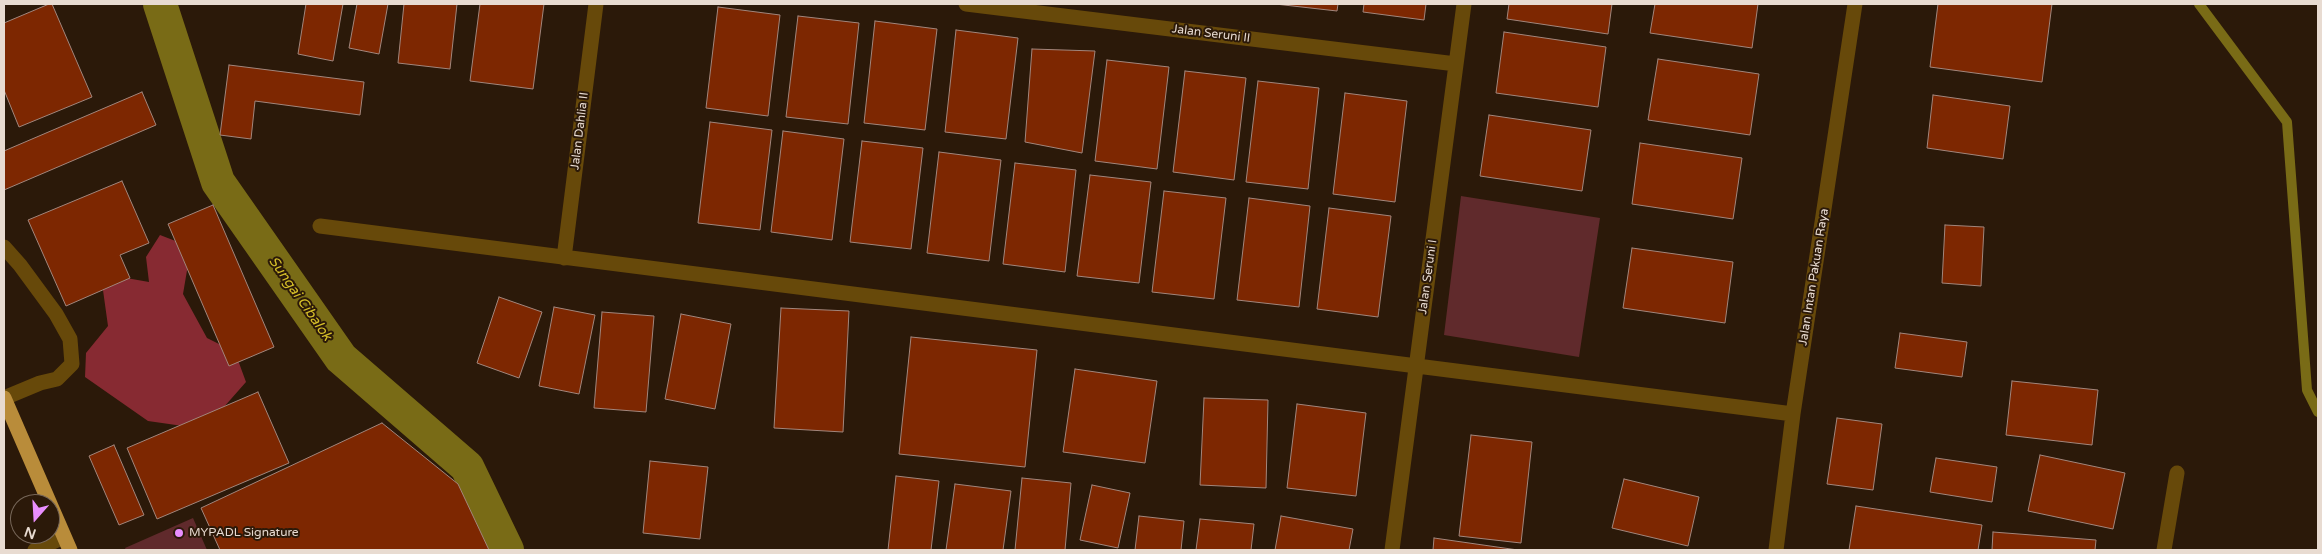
<!DOCTYPE html>
<html>
<head>
<meta charset="utf-8">
<style>
	body { margin:0 }
	#map { position:relative; width:2322px; height:554px; overflow:hidden; background:#2b1909; font-family:"Varela Round",sans-serif }
	canvas { display:block }
	.frame { position:absolute; inset:0; border:5px solid #e8dbd1; pointer-events:none }
	.north { position:absolute; left:10px; top:494px; width:50px; height:50px; box-sizing:border-box; background:#2b1909; border:1px solid #776759; border-radius:50%; rotate:199deg; font-size:14px; font-weight:700; line-height:20px; text-align:center; color:#e8dbd1 }
	.north::after { content:''; display:block; margin:auto; width:18px; height:22px; background:#e98efe; clip-path:polygon(50% 0,100% 100%,50% 72%,0 100%) }
</style>
</head>
<body>
<div id="map">
<canvas width="2322" height="554"></canvas>
<div class="frame"></div>
<div class="north">N</div>
</div>
<script>
const context = document.querySelector('canvas').getContext('2d');
context.lineJoin = 'round';
function fill(path, color) { context.fillStyle = color; context.fill(path, 'evenodd'); }
const poly = rows => new Path2D(rows.map(r => 'M' + r).join(''));
function trace(path, color, width, dash) { context.strokeStyle = color; context.lineWidth = width; context.lineCap = dash ? 'butt' : 'round'; context.setLineDash(dash || []); context.stroke(path); }
function label(font, color, halo, rows, align = 'center') {
  context.font = font + ' "Varela Round",sans-serif'; context.lineWidth = 4; context.setLineDash([]); context.textBaseline = 'middle'; context.strokeStyle = halo; context.fillStyle = color; for (const [text, x, y, turn = 0] of rows) {
    context.save(); context.translate(x, y); context.rotate((+turn || 0) * Math.PI / 180); context.textAlign = isNaN(turn) ? turn : align; if (halo) context.strokeText(text, 0, 0); context.fillText(text, 0, 0); context.restore();
  }
}
fill(poly([
	[1461,196,1600,218,1579,357,1444,335],
	[193,518,207,550,126,550,125,548]
]), '#602a2c');
fill(poly([
	[160,235,191,247,183,294,207,338,235,352,246,382,216,416,190,427,148,421,85,377,86,353,108,326,102,283,115,276,149,282,146,257]
]), '#872a32');
trace(poly([
	[2199,4,2287,122,2307,390,2318,412]
]), '#796b16', 10);
trace(poly([
	[160,4,218,182,341,358,467,467,507,550]
]), '#796b16', 34);
const building = poly([
	[49,4,52,4,92,97,19,127,4,90,4,23,49,4],
	[306,4,343,4,333,61,298,54,306,4],
	[357,4,388,4,379,54,349,48,357,4],
	[404,4,457,4,450,69,398,63,404,4],
	[480,4,544,4,533,89,470,81,480,4],
	[1275,4,1338,4,1337,11,1275,4],
	[1364,4,1426,4,1424,20,1363,12,1364,4],
	[1509,4,1612,4,1608,34,1507,19,1509,4],
	[1655,4,1758,4,1752,48,1650,33,1655,4],
	[1938,4,2052,4,2042,82,1930,67,1938,4],
	[718,7,780,15,768,116,706,108,718,7],
	[798,16,859,23,848,124,786,117,798,16],
	[875,21,937,29,925,130,864,123,875,21],
	[956,30,1018,38,1006,139,945,132,956,30],
	[1504,32,1606,47,1598,107,1496,93,1504,32],
	[1032,49,1095,51,1082,153,1025,142,1032,49],
	[1658,59,1759,74,1750,135,1648,120,1658,59],
	[1107,60,1169,67,1157,169,1095,161,1107,60],
	[229,65,364,82,360,115,255,101,251,139,220,135,229,65],
	[1185,71,1246,78,1234,180,1173,172,1185,71],
	[1258,81,1319,88,1308,189,1246,182,1258,81],
	[142,92,156,125,4,190,4,151,142,92],
	[1345,93,1407,101,1395,202,1333,194,1345,93],
	[1933,95,2010,106,2003,159,1927,148,1933,95],
	[1489,115,1591,130,1582,191,1480,176,1489,115],
	[710,122,772,130,760,230,698,223,710,122],
	[783,131,844,139,832,240,771,232,783,131],
	[862,141,923,148,911,249,850,242,862,141],
	[1640,143,1742,158,1733,219,1632,204,1640,143],
	[939,152,1001,160,989,261,927,253,939,152],
	[1015,163,1076,170,1065,272,1003,264,1015,163],
	[1090,175,1151,182,1139,283,1077,276,1090,175],
	[122,181,149,243,120,255,130,278,66,306,28,220,122,181],
	[1164,191,1226,198,1214,299,1152,292,1164,191],
	[1249,198,1310,206,1299,307,1237,300,1249,198],
	[213,205,274,347,229,366,168,224,213,205],
	[1329,208,1391,216,1378,317,1317,309,1329,208],
	[1945,225,1984,227,1981,286,1942,283,1945,225],
	[1632,248,1733,262,1725,323,1623,308,1632,248],
	[499,297,542,312,519,378,477,363,499,297],
	[554,307,595,315,579,394,539,386,554,307],
	[781,308,849,311,843,432,774,428,781,308],
	[602,312,654,316,646,412,594,408,602,312],
	[681,314,731,324,715,409,665,399,681,314],
	[1900,333,1967,342,1962,377,1895,368,1900,333],
	[911,337,1037,350,1025,467,899,454,911,337],
	[1075,369,1157,381,1145,463,1063,452,1075,369],
	[2012,381,2098,390,2092,445,2006,435,2012,381],
	[258,392,289,463,157,519,127,448,258,392],
	[1204,398,1268,400,1266,488,1200,485,1204,398],
	[1297,404,1366,413,1356,496,1287,488,1297,404],
	[1837,418,1882,424,1873,490,1827,484,1837,418],
	[382,423,458,484,489,550,220,550,201,508,382,423],
	[1471,435,1532,442,1521,543,1459,536,1471,435],
	[114,445,144,515,119,525,89,456,114,445],
	[2040,455,2125,473,2113,529,2028,511,2040,455],
	[1936,458,1997,467,1992,502,1930,492,1936,458],
	[650,461,708,467,700,539,643,533,650,461],
	[896,476,939,481,931,550,888,550,896,476],
	[1022,478,1071,483,1065,550,1015,550,1022,478],
	[1624,479,1699,497,1688,546,1612,528,1624,479],
	[955,484,1011,491,1003,550,946,550,955,484],
	[1092,485,1130,493,1118,548,1080,540,1092,485],
	[1856,506,1982,525,1978,550,1849,550,1856,506],
	[1139,516,1184,521,1181,550,1135,550,1139,516],
	[1281,516,1353,529,1349,550,1275,550,1281,516],
	[1200,519,1254,524,1251,550,1196,550,1200,519],
	[1993,532,2096,540,2095,550,1992,550,1993,532],
	[1434,538,1518,550,1433,550,1434,538]
]);
fill(building, '#7d2701');
trace(building, '#a2867c', 1);
trace(poly([
	[4,247,20,265,56,314,70,339,72,364,57,379,40,383,4,398],
	[35,550,64,537]
]), '#67490a', 15);
trace(poly([
	[966,4,1456,64],
	[320,226,1793,414],
	[564,258,596,4],
	[1392,550,1464,4],
	[1776,550,1793,414,1855,4],
	[2164,550,2177,473]
]), '#67490a', 15);
trace(poly([
	[4,398,50,504],
	[50,504,70,550]
]), '#b98c3a', 15);
for (const [x, y, r, color] of [
	[179,533,5,"#e98efe"]
]) { const dot = new Path2D(); dot.arc(x, y, r, 0, 2 * Math.PI); context.fillStyle = color; context.fill(dot); trace(dot, '#2b1909', 2); }
label('12px', '#e8dbd1', '#2b1909', [
	["Jalan Seruni II",1211,34,7],
	["Jalan Dahlia II",580,131,-83],
	["Jalan Seruni I",1428,277,-82],
	["Jalan Intan Pakuan Raya",1814,277,-81]
]);
label('12px', '#e8dbd1', '#2b1909', [
	["MYPADL Signature",189,533]
], 'left');
label('italic 14px', '#d6bf29', '#2b1909', [
	["Sungai Cibalok",300,299,55]
]);
</script>
</body>
</html>
